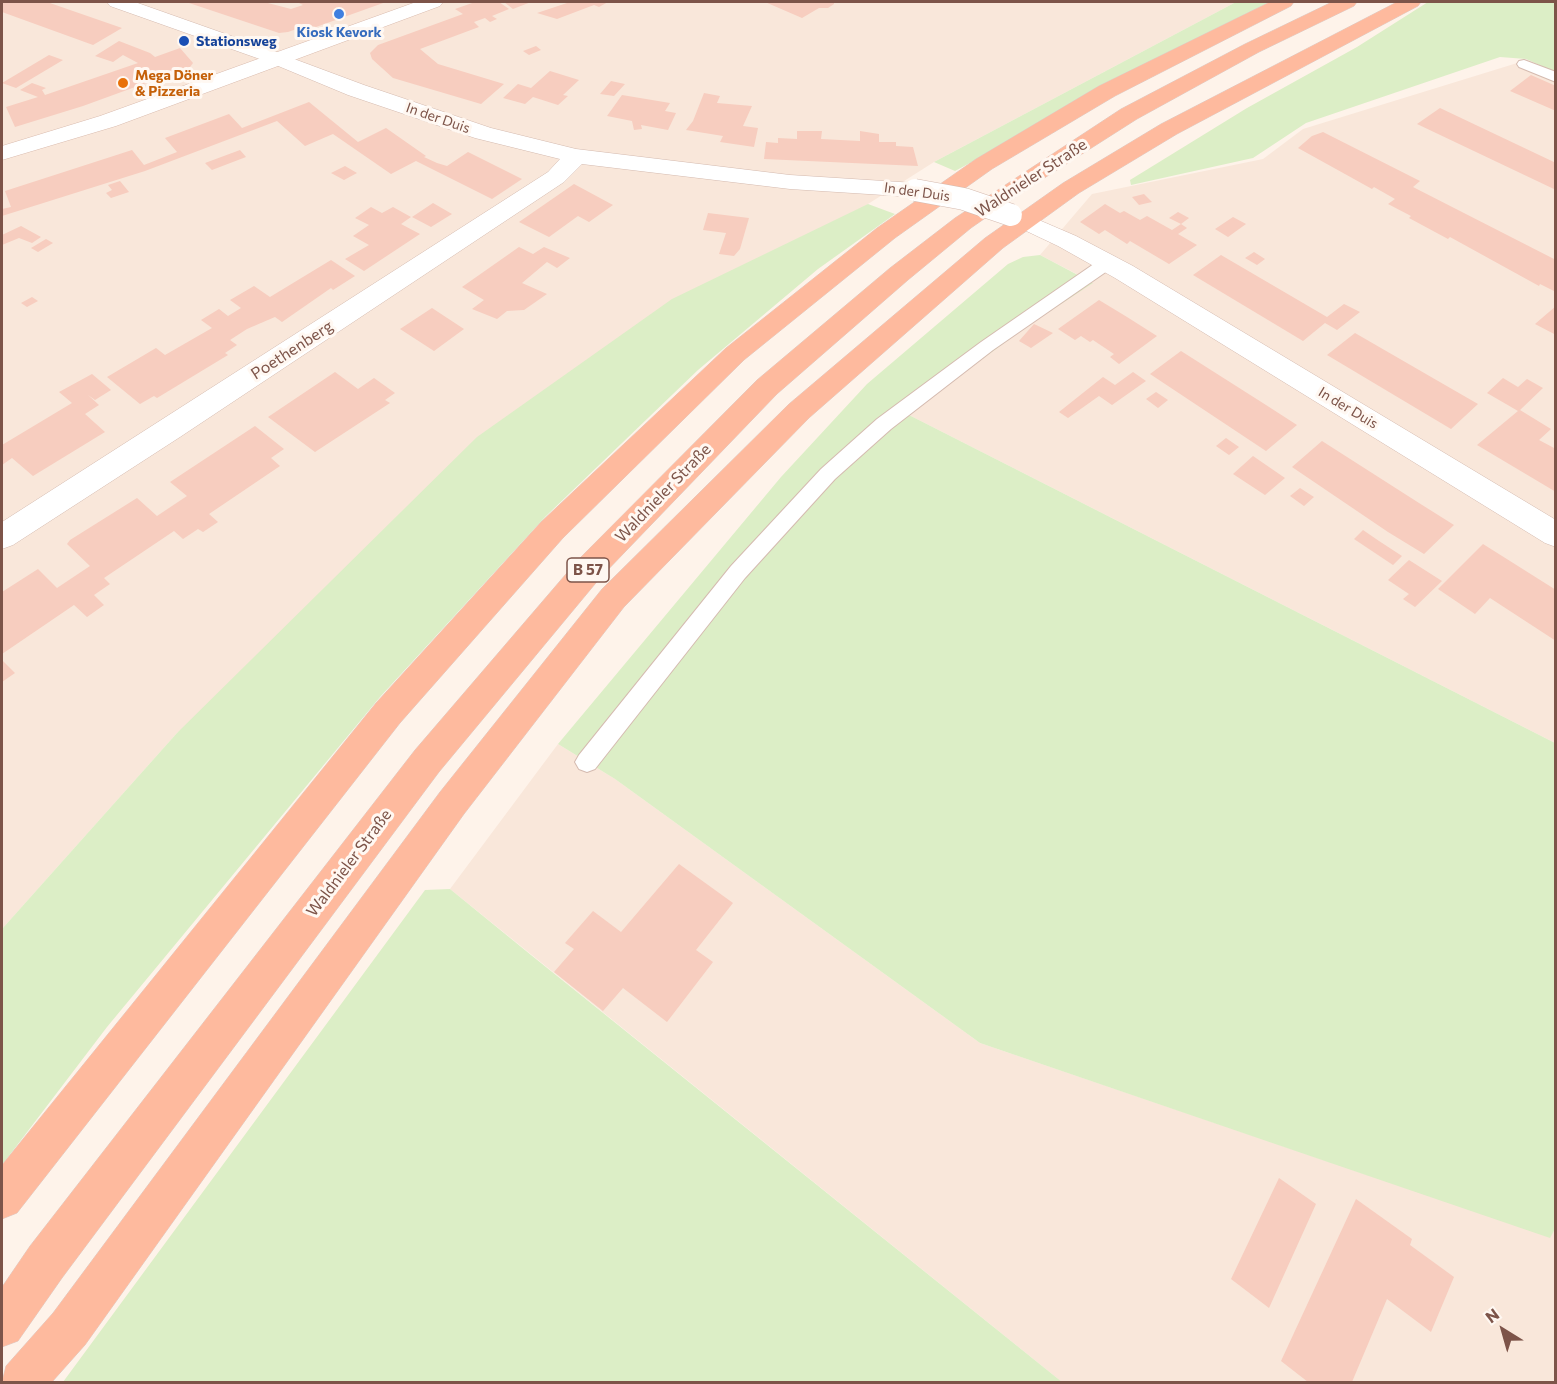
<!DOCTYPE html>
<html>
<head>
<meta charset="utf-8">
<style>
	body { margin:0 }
	#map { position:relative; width:1557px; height:1384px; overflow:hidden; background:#fef3ea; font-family:Commissioner,sans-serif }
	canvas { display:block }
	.frame { position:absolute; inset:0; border:3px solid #7d5449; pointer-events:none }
	.north { position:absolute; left:1473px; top:1300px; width:60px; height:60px; -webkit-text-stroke:4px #fff8f2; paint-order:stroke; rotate:323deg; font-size:16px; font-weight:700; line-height:24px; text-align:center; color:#7d5449 }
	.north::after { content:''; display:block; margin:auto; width:21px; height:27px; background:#7d5449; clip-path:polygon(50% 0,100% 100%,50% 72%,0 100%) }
</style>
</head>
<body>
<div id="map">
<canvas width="1557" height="1384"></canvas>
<div class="frame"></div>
<div class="north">N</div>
</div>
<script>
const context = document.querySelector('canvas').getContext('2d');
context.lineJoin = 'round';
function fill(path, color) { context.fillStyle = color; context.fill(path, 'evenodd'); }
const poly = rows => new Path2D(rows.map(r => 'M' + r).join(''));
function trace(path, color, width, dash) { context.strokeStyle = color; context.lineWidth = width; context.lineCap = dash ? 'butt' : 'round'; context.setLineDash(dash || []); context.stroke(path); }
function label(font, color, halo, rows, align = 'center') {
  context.font = font + ' Commissioner,sans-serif'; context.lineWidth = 6; context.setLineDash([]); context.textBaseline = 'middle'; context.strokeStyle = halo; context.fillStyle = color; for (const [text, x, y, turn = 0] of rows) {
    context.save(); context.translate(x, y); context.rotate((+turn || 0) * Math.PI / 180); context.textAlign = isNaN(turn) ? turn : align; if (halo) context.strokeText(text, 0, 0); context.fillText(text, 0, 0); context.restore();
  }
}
fill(poly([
	[2,2,1236,2,934,162,868,204,177,733,2,929],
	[1527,60,1555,73,1555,743,907,414,1029,325,1092,282,1040,255,1092,194,1263,159,1303,129],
	[558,744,615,779,980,1043,1550,1237,1555,1229,1555,1382,1062,1382,450,889]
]), '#f9e7da');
fill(poly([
	[1236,2,1269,2,955,171,934,162],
	[1428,2,1555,2,1555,72,1526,59,1500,57,1306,123,1253,158,1131,185,1130,180,1247,108,1357,47],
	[868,204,895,214,818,269,698,370,546,516,380,697,107,1027,2,1165,2,929,177,733,477,437,672,299],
	[1040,255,1093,283,1029,325,907,414,1555,743,1555,1229,1550,1238,980,1043,615,779,558,744,781,477,867,384,1008,264,1023,257],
	[450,889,531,955,1062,1382,63,1382,425,890]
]), '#dceec6');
fill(poly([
	[2,2,47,2,122,28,93,45,2,12],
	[186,2,264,2,291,9,303,5,297,2,386,2,316,27,308,25,288,32,279,33],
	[475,2,499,2,509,9,492,16,497,19,490,22,485,18,474,22,479,27,420,49,438,64,504,84,481,104,393,78,372,59,370,53,378,45,463,14,455,9],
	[504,2,531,2,513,9],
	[570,2,608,2,599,7,594,5,557,19,537,13],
	[765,2,834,2,834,4,828,8,819,8,802,18],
	[119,41,150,53,155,57,180,48,193,63,190,67,83,106,15,127,6,107,38,97,20,90,32,83,46,88,42,90,45,95,138,63,123,55,113,62,95,56],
	[536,46,541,50,529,55,523,51],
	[49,55,63,60,16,88,2,83],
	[550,71,579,80,563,95,568,96,558,105,533,97,525,104,503,98,518,84,531,88],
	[1531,75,1556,86,1556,111,1510,91],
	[611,81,625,84,614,96,600,94],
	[704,93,720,96,717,103,752,106,743,126,758,128,754,147,720,142,723,136,686,130,693,121],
	[622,95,670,103,665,111,676,113,668,130,641,125,642,129,634,130,632,121,607,116],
	[309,102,358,142,386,128,426,156,424,157,437,163,447,166,468,152,522,179,492,199,416,161,391,174,333,134,305,146,277,121,145,171,2,216,2,209,11,207,5,191,132,150,144,165,177,152,165,138,229,114,242,128],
	[1440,108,1556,163,1556,190,1417,124],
	[797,131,822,131,821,139,860,141,860,131,879,134,879,142,896,142,896,146,913,147,918,166,764,159,766,142,778,143,778,138,797,139],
	[1323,132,1420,181,1413,187,1556,260,1556,292,1540,284,1539,286,1450,237,1448,239,1409,218,1411,216,1388,204,1395,199,1374,187,1372,189,1298,148,1312,136],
	[240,150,246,157,212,170,205,163],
	[345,166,357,173,344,180,331,173],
	[120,181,129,192,111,198,106,193,112,190,108,185],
	[574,184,613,205,589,222,578,216,549,237,519,222],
	[1144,194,1152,202,1139,205,1132,197],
	[433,203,452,214,431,227,412,217],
	[1105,204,1120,213,1124,211,1140,220,1147,216,1172,230,1181,224,1169,218,1178,212,1189,218,1181,224,1187,228,1178,234,1197,245,1169,264,1130,241,1127,244,1105,230,1099,234,1080,222],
	[371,207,382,213,393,207,411,217,401,224,420,234,364,271,345,259,369,245,353,236,369,225,355,218],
	[708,213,749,218,740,249,734,256,719,254,726,233,703,230],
	[1233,217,1246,224,1228,237,1215,229],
	[21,226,41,237,32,243,19,238,2,245,2,235],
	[46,239,53,243,38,252,31,248],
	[519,247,533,254,544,247,570,258,557,268,547,262,522,283,547,294,524,310,507,311,497,319,472,309,484,300,462,287],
	[1254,252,1265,259,1257,265,1245,258],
	[1221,255,1327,317,1344,304,1360,312,1337,330,1325,323,1303,341,1193,275],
	[331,260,355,276,333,290,331,288,282,322,275,317,247,329,230,340,237,345,225,353,228,355,157,398,154,396,140,404,107,377,156,348,165,355,212,328,201,320,219,309,228,316,241,308,230,300,254,286,270,297],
	[32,297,38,301,27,307,21,303],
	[1099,300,1127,317,1157,336,1119,364,1110,357,1114,354,1093,340,1090,342,1081,336,1075,340,1058,329],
	[1556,306,1556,335,1535,324],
	[432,308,464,329,434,351,400,329],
	[1034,324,1053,333,1031,348,1019,341],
	[1355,333,1445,385,1478,404,1451,429,1327,355],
	[1181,351,1266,405,1297,425,1266,451,1150,374],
	[335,372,358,389,374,378,395,393,385,400,390,403,315,452,268,417],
	[1133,372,1146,381,1112,405,1099,396,1068,418,1059,412,1103,377,1115,385],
	[92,374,111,390,95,400,88,395,99,405,85,414,105,432,33,476,12,458,2,465,2,445,72,403,59,392],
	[1503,378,1518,387,1527,379,1543,388,1520,410,1551,429,1539,440,1556,449,1556,492,1477,445,1518,411,1487,393],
	[1156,392,1168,400,1158,408,1146,399],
	[255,426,284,449,271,458,280,466,209,514,218,522,203,532,198,529,183,539,174,531,104,578,110,584,94,595,104,605,87,617,74,605,2,654,2,592,38,569,57,588,90,566,67,544,70,540,137,498,157,516,187,496,170,482],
	[1226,438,1239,447,1229,455,1216,446],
	[1322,441,1419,503,1454,525,1424,554,1388,532,1292,467],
	[1253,456,1285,478,1265,495,1233,474],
	[1300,488,1314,497,1304,506,1290,496],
	[1363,530,1379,541,1402,556,1393,565,1354,539],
	[1483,544,1556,590,1556,641,1490,598,1475,614,1438,589],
	[1409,560,1442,581,1415,607,1403,599,1409,594,1388,580],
	[2,660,15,673,2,682],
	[679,864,733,903,696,950,713,962,667,1022,623,988,603,1011,554,972,574,949,565,943,593,911,621,932],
	[1279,1178,1316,1204,1269,1308,1231,1279],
	[1356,1199,1412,1239,1410,1245,1454,1277,1431,1332,1387,1299,1352,1382,1308,1382,1281,1361]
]), '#f7cdbf');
const service = poly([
	[1524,60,1556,72,1556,82,1519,67,1517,64,1519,61,1524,60],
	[1107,258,1113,259,1115,263,1113,267,993,350,891,429,835,479,745,578,595,769,587,772,579,769,575,762,579,755,731,566,821,469,877,419,981,342,1101,259,1107,258]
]);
const minor = poly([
	[278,53,364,85,491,128,576,149,790,175,915,183,923,185,927,190,923,195,915,197,790,189,582,164,564,182,180,437,13,545,2,549,2,522,548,172,560,159,475,138,348,95,271,63,268,59,271,55,278,53],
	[1011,208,1076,236,1133,266,1556,520,1556,547,1545,543,1115,278,1058,246,1003,220,999,215,1003,210,1011,208]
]);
const tertiary = poly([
	[107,2,135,2,285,55,288,59,285,63,278,65,271,63,110,6,107,2]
]);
const secondary = poly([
	[416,2,443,2,440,6,116,126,2,160,2,146,100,116,416,2]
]);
const trunk = poly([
	[1270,2,1294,2,1291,6,1115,96,992,169,895,238,744,360,563,538,400,723,17,1213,2,1219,2,1165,376,703,541,522,726,348,877,228,976,159,1099,86,1270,2],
	[1332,2,1357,2,1354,6,1259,52,1137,119,1027,189,971,228,908,280,777,394,600,578,439,772,62,1278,18,1341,2,1347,2,1287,30,1246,415,750,578,560,757,380,890,268,955,218,1121,109,1245,44,1332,2],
	[1397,2,1421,2,1418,6,1177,134,1079,193,1003,248,809,418,624,607,464,814,85,1345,52,1382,2,1382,6,1366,53,1313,440,792,602,589,789,404,985,238,1063,183,1161,124,1397,2]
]);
trace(service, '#d5bbb0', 2);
trace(minor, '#d5bbb0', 1);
trace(tertiary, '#d5bbb0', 1);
trace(secondary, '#dabcaf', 1);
trace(trunk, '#dbcfcc', 1);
fill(service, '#fff');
fill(minor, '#fff');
fill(tertiary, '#fff');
fill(secondary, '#fff');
fill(trunk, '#feba9e');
const minorBridge = poly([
	[915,190,964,199,1011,215]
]);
trace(minorBridge, '#d5bbb0', 23, []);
trace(minorBridge, '#fff', 22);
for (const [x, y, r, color] of [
	[339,14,6,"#3f7fe0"],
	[184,41,6,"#1a4fb4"],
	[123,83,6,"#e8710a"]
]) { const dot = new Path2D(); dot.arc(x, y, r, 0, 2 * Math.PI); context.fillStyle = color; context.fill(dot); trace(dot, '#fff8f2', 2); }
label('bold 14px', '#366cbe', '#fff8f2', [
	["Kiosk Kevork",339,32]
]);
label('bold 14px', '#164399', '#fff8f2', [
	["Stationsweg",196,41]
], 'left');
label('bold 14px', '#c56008', '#fff8f2', [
	["Mega Döner",135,75],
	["& Pizzeria",135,91]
], 'left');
label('14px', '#7d5449', '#fff8f2', [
	["In der Duis",438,118,19],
	["In der Duis",917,192,8],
	["In der Duis",1348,408,31]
]);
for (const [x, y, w] of [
	[588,570,42]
]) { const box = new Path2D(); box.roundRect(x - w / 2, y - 12, w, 24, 4.5); context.fillStyle = '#fff8f2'; context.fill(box); trace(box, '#7d5449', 1.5); }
label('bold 15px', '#7d5449', null, [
	["B 57",588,570]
]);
label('16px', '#7d5449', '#fff8f2', [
	["Waldnieler Straße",1031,178,-33],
	["Poethenberg",292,350,-33],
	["Waldnieler Straße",663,493,-46],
	["Waldnieler Straße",349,863,-53]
]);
</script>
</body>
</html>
